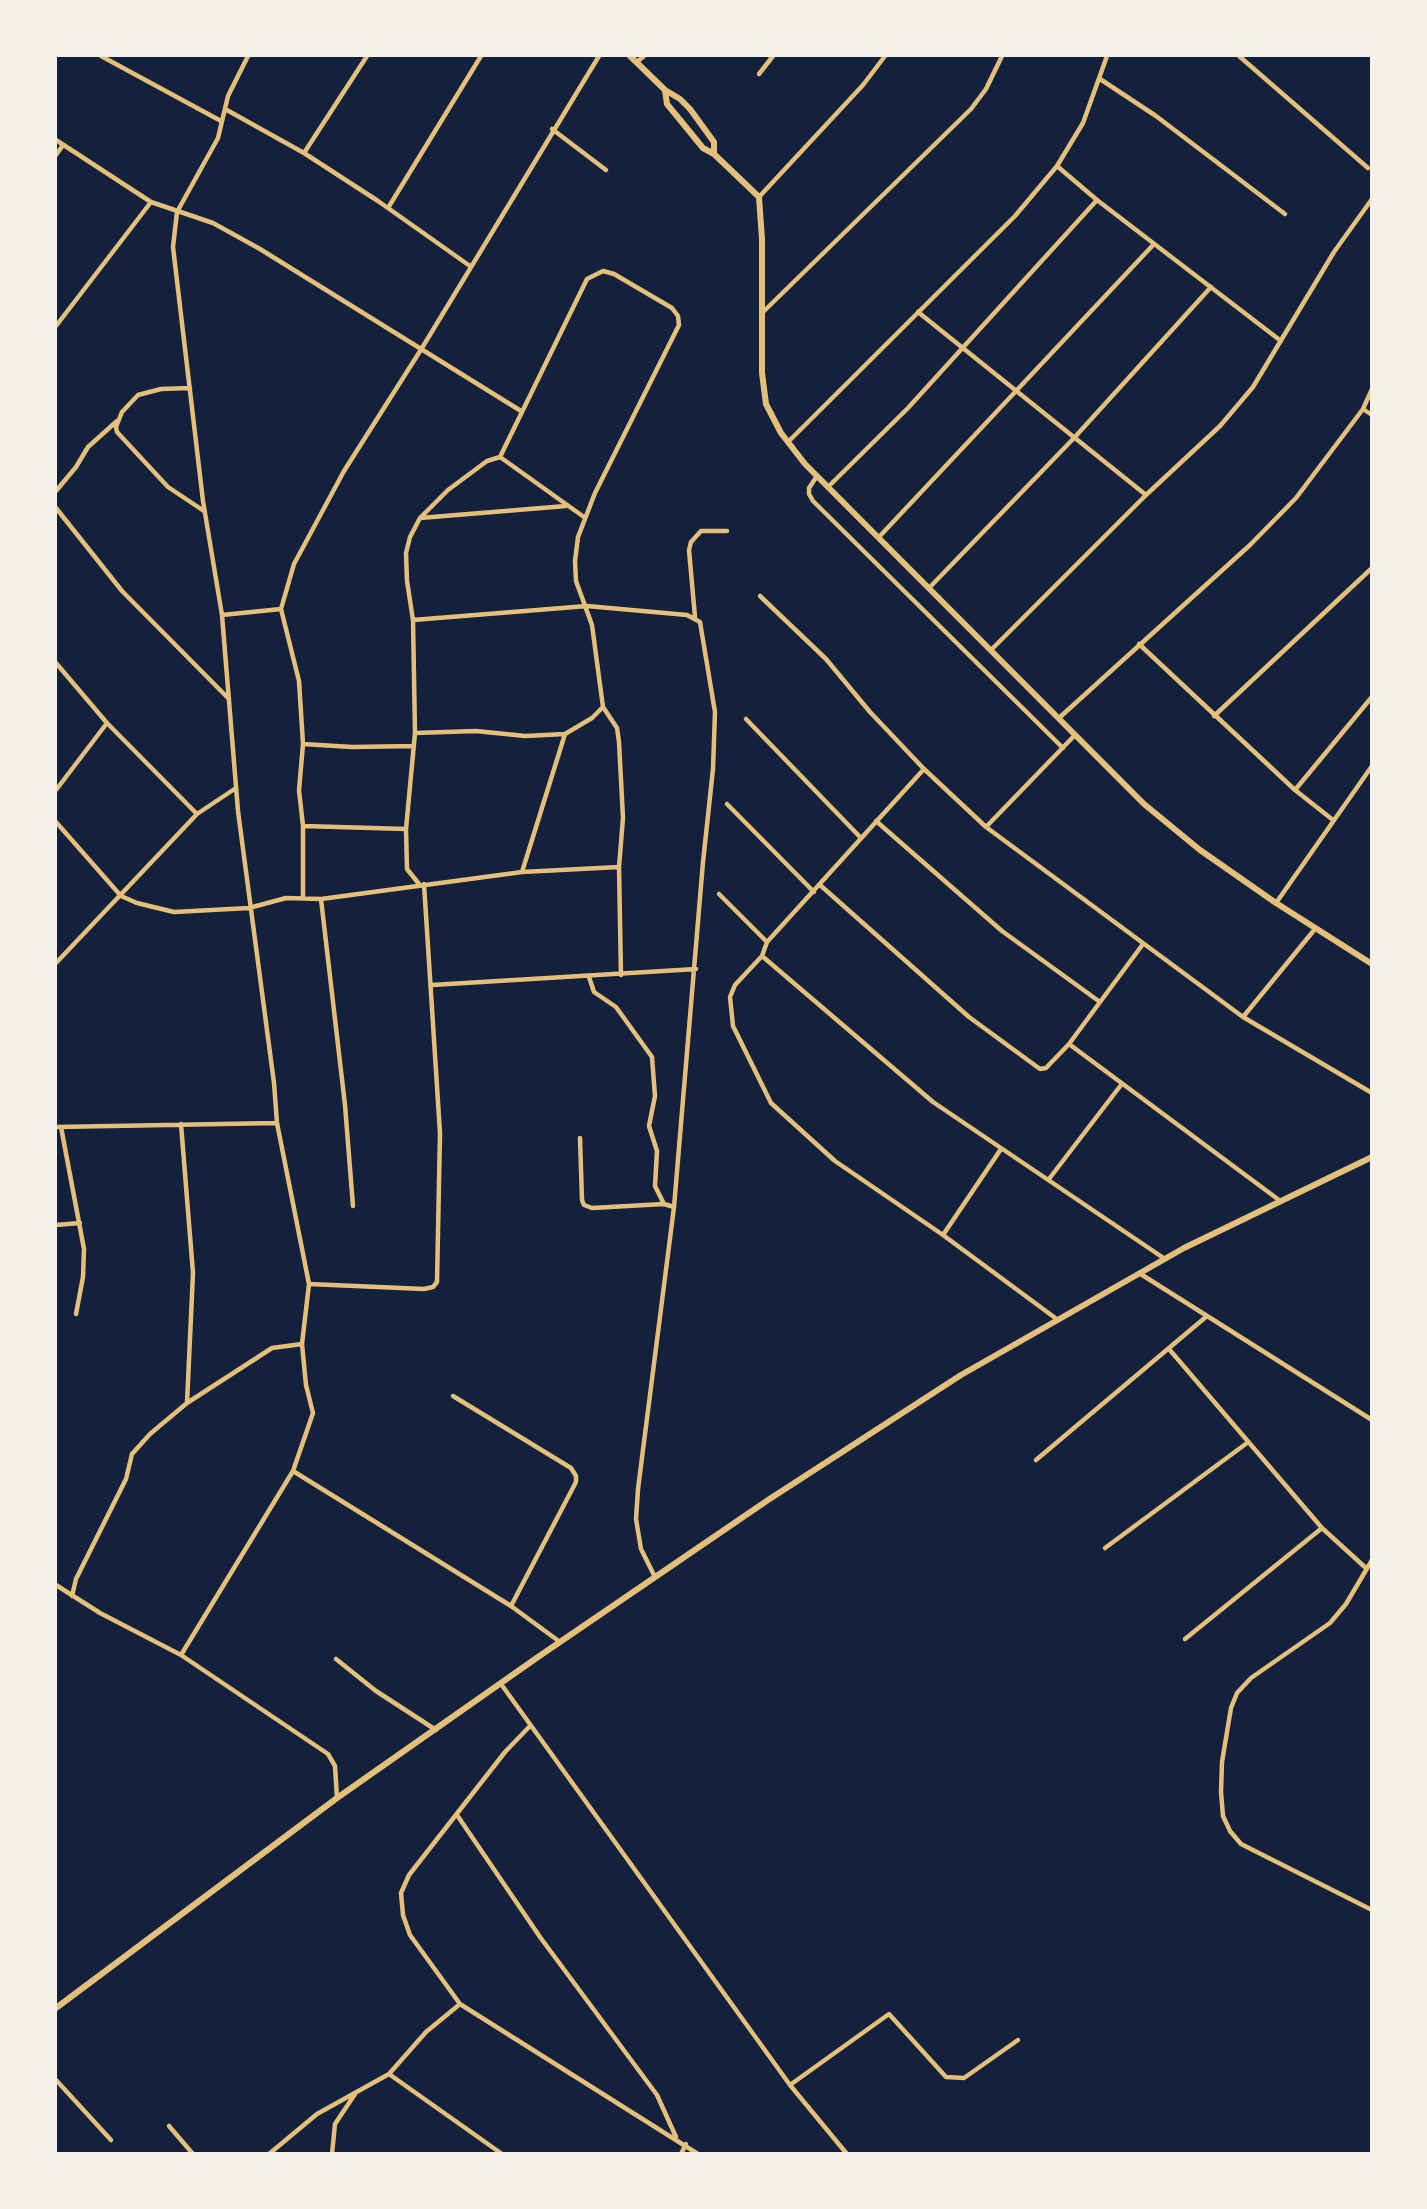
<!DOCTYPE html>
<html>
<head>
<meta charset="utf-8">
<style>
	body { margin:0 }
	#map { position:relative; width:1427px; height:2209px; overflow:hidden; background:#14213d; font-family:"Sofia Sans Condensed",sans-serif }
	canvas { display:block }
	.frame { position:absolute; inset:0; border:57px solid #f6f1e7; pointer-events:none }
</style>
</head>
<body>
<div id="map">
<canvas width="1427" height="2209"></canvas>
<div class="frame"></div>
</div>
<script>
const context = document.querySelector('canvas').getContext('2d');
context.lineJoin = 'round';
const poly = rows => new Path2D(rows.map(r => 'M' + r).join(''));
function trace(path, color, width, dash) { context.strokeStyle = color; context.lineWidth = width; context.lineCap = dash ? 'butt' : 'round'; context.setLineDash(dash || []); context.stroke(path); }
trace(poly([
	[101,56,221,121],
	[1239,56,1368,168],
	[637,62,644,56],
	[759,74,773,56],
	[1100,79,1156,116,1285,214],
	[225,109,304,153,378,201,470,266],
	[552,129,606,170],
	[56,140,151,202,213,223,260,249,521,411],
	[304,153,367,56],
	[56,155,63,145],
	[1057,166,1097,200,1281,341],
	[759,197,863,85,885,56],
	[388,208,481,56],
	[918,312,1146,495],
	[762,313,971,109,986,89,1002,56],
	[56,326,151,202],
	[190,388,161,389,138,395,122,412,116,427,117,432,168,487,204,511],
	[1363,409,1372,415],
	[788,442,1015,216,1057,166,1083,123,1107,56],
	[500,457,587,279,603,271,614,274,672,308,678,316,679,325,595,493,578,537,575,561,576,581,592,625,603,707,617,728,619,742,623,818,619,867,621,975],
	[817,476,809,488,809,494,813,501,1063,748],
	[828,487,908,408,1097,200],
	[56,491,76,467,88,447,117,421],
	[56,508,122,591,229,699],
	[420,518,566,506],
	[879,537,1154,244],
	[930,587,1074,438,1211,287],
	[760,596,826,659,870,712,924,769,986,827,1243,1017,1372,1093],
	[222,615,281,609],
	[695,617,689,550,691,542,701,531,727,531],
	[413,620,587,606,687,615,700,622,715,712,713,769,703,862,674,1207,638,1489,636,1519,641,1549,655,1577],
	[1139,644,1295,790,1333,820],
	[992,649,1146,495,1220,426,1253,387,1334,252,1372,199],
	[56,663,107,723,197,814],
	[1214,716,1372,568],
	[1059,718,1250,545,1296,498,1363,409,1372,389],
	[746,719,861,838],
	[415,733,476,731,525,736,565,734,592,718,603,707],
	[303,744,352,747,414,746],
	[924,769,767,942,762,956,933,1102,1165,1259],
	[56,790,107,723],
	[1295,790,1371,698],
	[727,804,814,892],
	[876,821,1002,931,1100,1002],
	[56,822,121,896,137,903,174,912,249,908,286,898,321,899,522,872,619,867],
	[303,826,406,829],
	[986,827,1075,735],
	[522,872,565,734],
	[419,884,407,869,406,829,415,733,413,620,407,581,406,553,410,537,420,518,448,490,487,461,500,457,584,517],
	[820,885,969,1017,1040,1069,1046,1068,1069,1044,1279,1200],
	[719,894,767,942],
	[303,896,303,826,299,790,303,744,299,681,281,609,294,564,344,471,422,348,599,56],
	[321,899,345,1105,353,1206],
	[1276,903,1372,766],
	[762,956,735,985,730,997,733,1026,771,1103,835,1161,943,1235,1058,1320],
	[56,963,197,814,236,788],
	[589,977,594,992,616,1007,652,1057,655,1096,649,1126,657,1151,655,1186,664,1204],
	[432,985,696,969],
	[1243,1017,1315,929],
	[1069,1044,1143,944],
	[181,1124,193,1273,187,1403],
	[56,1127,277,1123],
	[61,1127,84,1249,83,1277,76,1314],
	[580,1138,582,1200,584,1205,592,1208,664,1204,674,1207],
	[1049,1179,1121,1085],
	[56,1225,80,1223],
	[943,1235,1001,1149],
	[1139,1273,1372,1420],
	[309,1284,424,1289,433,1287,437,1282,440,1133,424,884],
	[1169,1349,1322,1528,1367,1569],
	[453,1396,571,1468,576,1476,576,1482,511,1606],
	[1036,1460,1207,1316],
	[293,1471,511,1606,560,1642],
	[1105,1548,1247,1443],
	[1372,1560,1346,1604,1330,1623,1251,1678,1237,1693,1231,1708,1222,1762,1221,1792,1223,1816,1230,1831,1241,1844,1372,1910],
	[56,1585,100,1613,181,1655,328,1754,335,1766,337,1798],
	[72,1596,76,1579,126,1479,132,1454,150,1434,187,1403,272,1348,302,1344],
	[1185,1639,1322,1528],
	[181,1655,293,1471,313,1413,306,1385,302,1344,309,1284,277,1123,274,1083,238,811,222,615,203,501,173,247,177,212,218,138,228,96,248,56],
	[336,1659,376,1691,436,1730],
	[501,1684,790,2085,847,2154],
	[530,1726,505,1752,409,1875,401,1893,403,1915,410,1935,460,2004,698,2154],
	[457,1815,540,1937,657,2095,676,2137],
	[389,2074,502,2154],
	[56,2080,111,2140],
	[790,2085,889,2014,946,2077,964,2078,1018,2040],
	[169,2126,193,2154],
	[269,2154,317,2114,389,2074,426,2032,460,2004],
	[332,2154,335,2124,355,2094],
	[681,2154,686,2144]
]), '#e5c07b', 4.5);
trace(poly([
	[630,56,665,90,680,99,690,109,714,142,714,154],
	[665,90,667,104,703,148,714,154,759,197,762,239,762,373,766,404,781,433,805,464,1144,804,1200,850,1276,903,1372,964],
	[56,2008,337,1798,538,1657,768,1500,961,1375,1184,1248,1372,1157]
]), '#e5c07b', 6);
</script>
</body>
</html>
